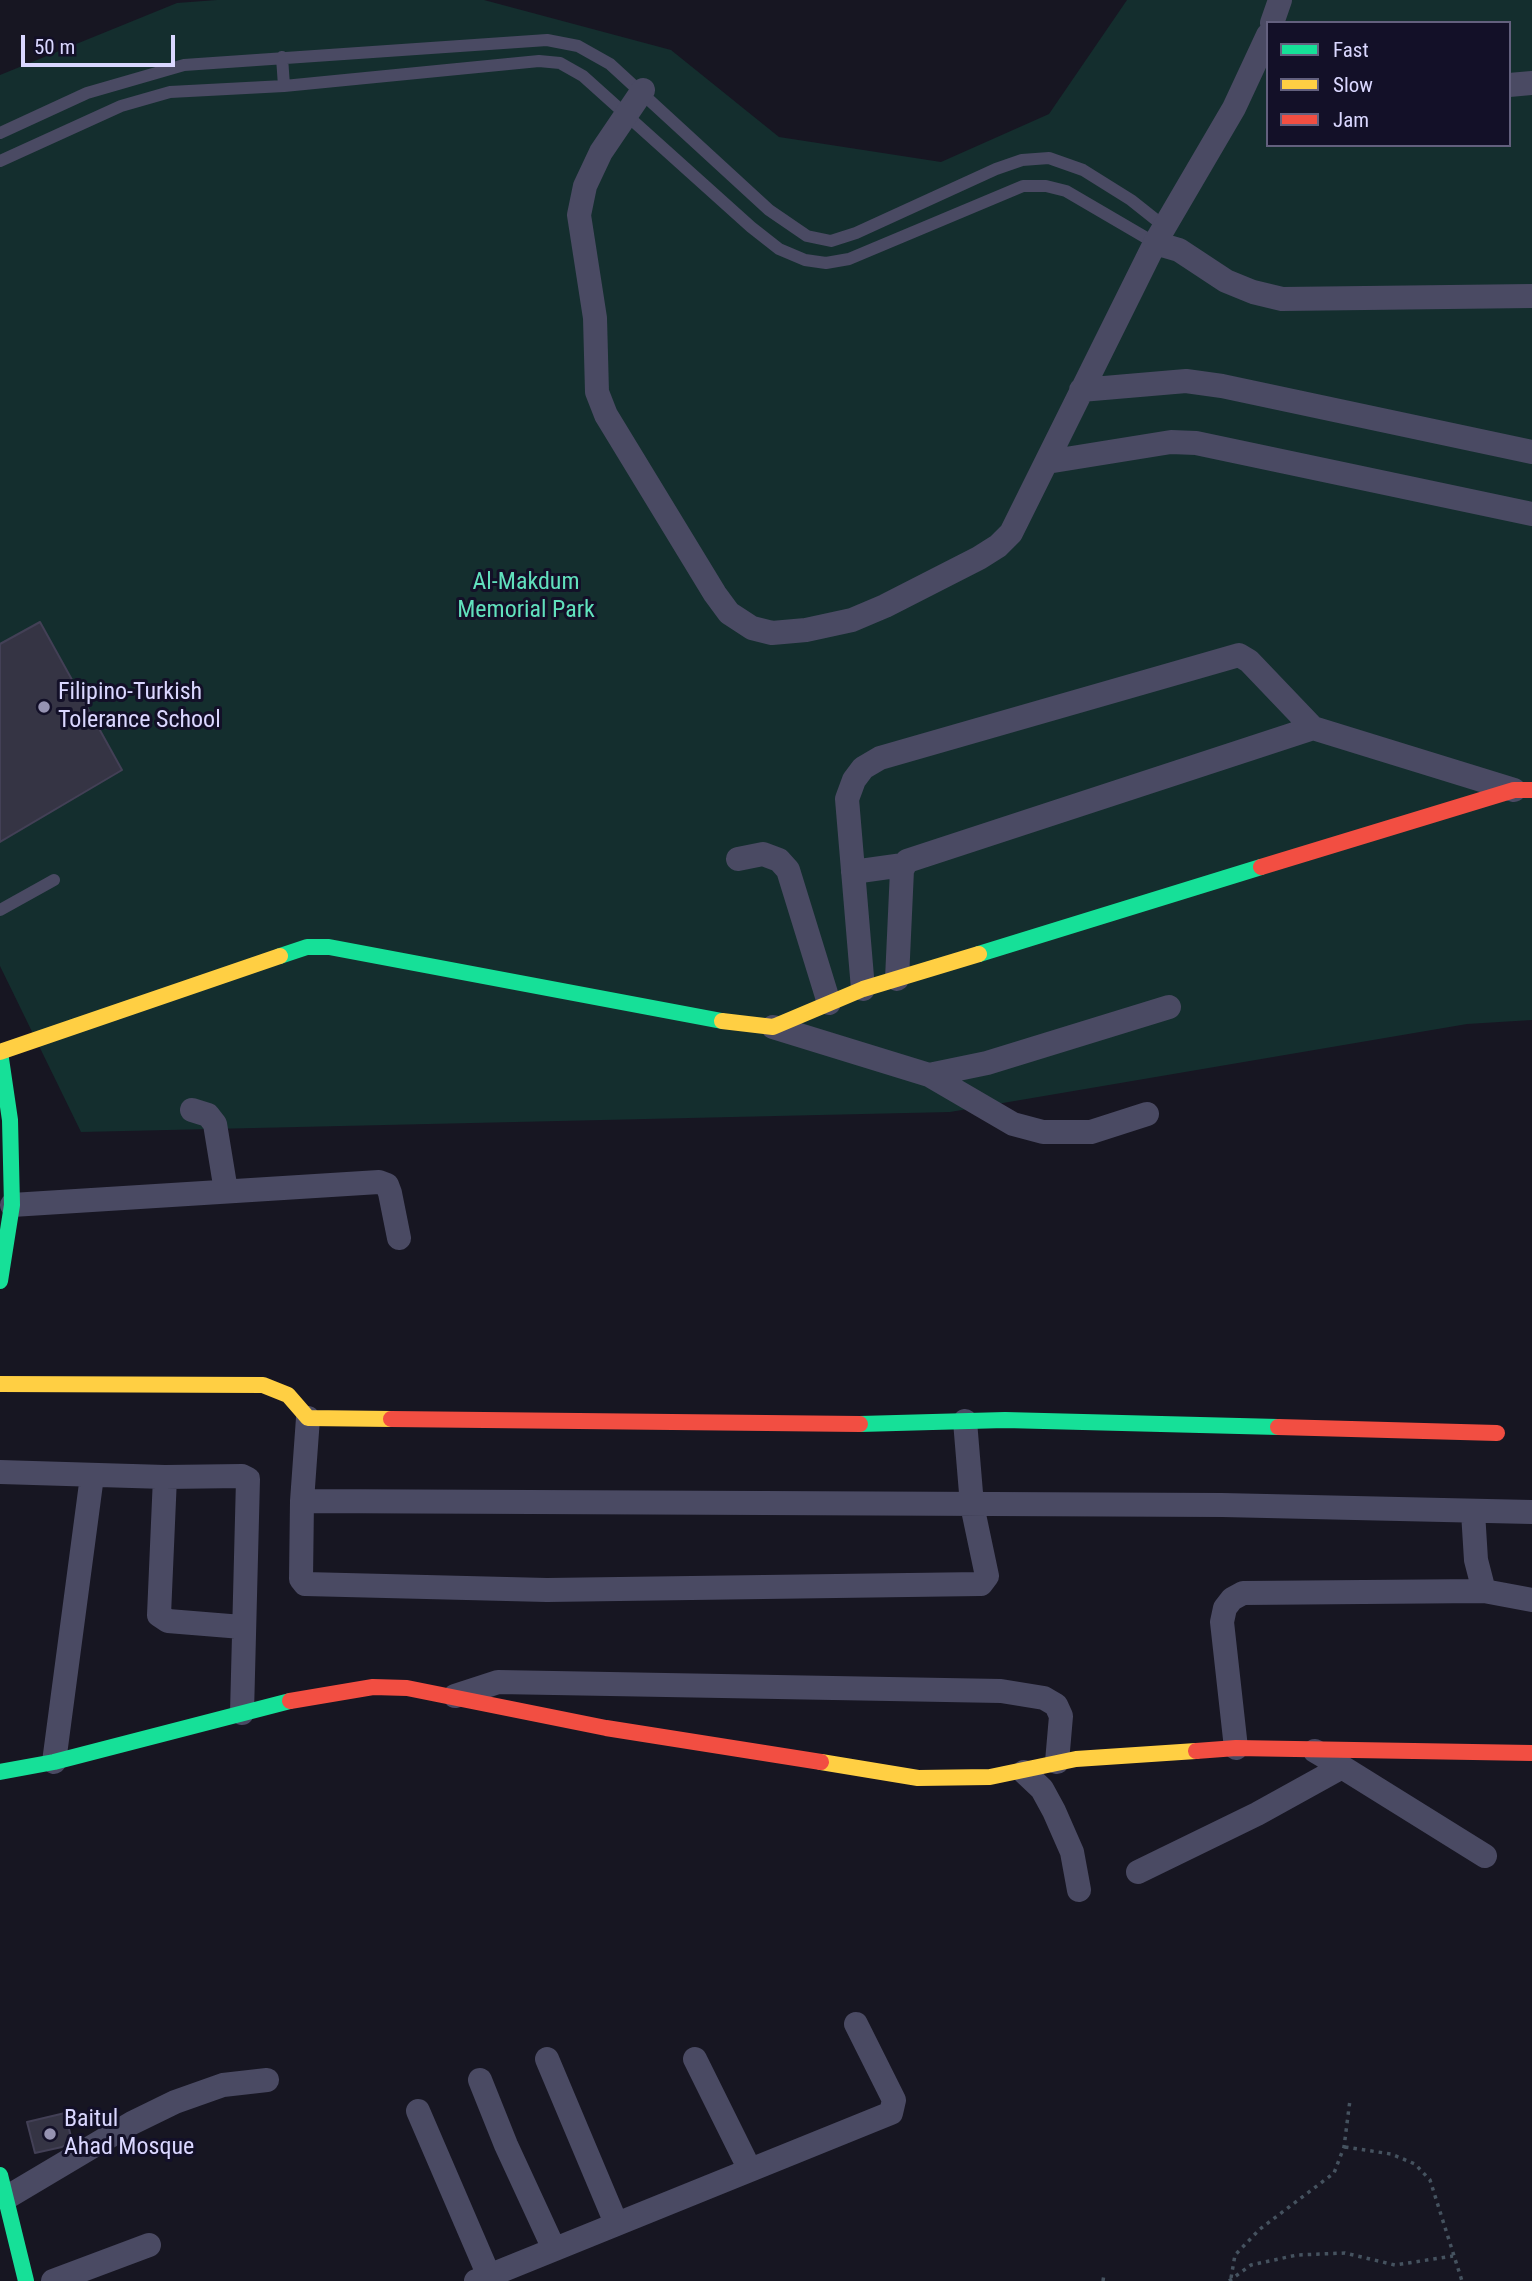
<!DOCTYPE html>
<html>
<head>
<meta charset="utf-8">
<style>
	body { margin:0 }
	#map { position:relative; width:1532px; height:2281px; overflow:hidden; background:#171622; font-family:"Roboto Condensed",sans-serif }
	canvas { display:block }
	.legend { position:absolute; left:1266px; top:21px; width:245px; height:126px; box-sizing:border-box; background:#131028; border:2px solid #63607e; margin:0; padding:9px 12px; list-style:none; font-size:21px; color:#dad7ff }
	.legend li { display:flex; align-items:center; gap:14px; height:35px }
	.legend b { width:35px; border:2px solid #63607e }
	.scale { position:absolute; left:21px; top:35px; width:154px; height:32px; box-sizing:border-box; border:4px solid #dad7ff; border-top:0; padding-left:9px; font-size:21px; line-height:24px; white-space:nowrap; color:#dad7ff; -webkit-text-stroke:5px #131028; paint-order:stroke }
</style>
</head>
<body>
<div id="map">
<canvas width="1532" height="2281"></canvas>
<ul class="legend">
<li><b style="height:9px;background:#16e098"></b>Fast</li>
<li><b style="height:9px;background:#ffcf43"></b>Slow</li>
<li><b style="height:9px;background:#f24e42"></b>Jam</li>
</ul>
<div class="scale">50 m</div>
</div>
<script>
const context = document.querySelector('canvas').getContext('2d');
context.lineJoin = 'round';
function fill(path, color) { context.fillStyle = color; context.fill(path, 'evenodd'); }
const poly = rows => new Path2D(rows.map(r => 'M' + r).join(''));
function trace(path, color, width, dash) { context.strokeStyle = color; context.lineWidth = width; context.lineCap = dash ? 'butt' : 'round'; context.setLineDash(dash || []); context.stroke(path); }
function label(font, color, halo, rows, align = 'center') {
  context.font = font + ' "Roboto Condensed",sans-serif'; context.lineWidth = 6; context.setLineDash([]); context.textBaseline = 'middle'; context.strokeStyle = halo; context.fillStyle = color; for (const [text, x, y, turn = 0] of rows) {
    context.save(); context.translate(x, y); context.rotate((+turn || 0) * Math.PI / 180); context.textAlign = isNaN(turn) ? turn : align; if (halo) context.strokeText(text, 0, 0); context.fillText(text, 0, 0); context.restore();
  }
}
fill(poly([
	[217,0,484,0,671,50,779,137,941,162,1049,114,1127,0,1532,0,1532,1020,1467,1024,950,1112,81,1132,0,966,0,75,177,3],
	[1268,23,1509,23,1509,145,1268,145]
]), '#142e2e');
const building = poly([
	[40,622,122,770,0,842,0,644,40,622],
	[65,2113,72,2141,62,2147,35,2153,27,2122,65,2113]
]);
fill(building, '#353444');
trace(building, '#434056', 2);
trace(poly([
	[1345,2147,1391,2154,1415,2164,1430,2180,1462,2281],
	[1231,2278,1235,2255,1260,2229,1334,2173,1344,2147,1350,2100],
	[1103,2281,1104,2274],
	[1229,2281,1251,2265,1297,2255,1345,2253,1395,2265,1453,2256]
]), '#45525f', 3.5, [3.5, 5]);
trace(poly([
	[282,57,284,86],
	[0,133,87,93,184,65,547,40,578,46,610,64,769,210,807,236,831,241,856,233,996,169,1022,160,1049,158,1083,170,1131,200,1165,227],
	[0,161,121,106,170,92,284,86,539,61,560,63,583,76,751,227,779,249,805,260,826,263,849,259,1023,186,1046,186,1066,191,1155,243],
	[0,910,54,880]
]), '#4a4a63', 12);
trace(poly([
	[1272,23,1280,0],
	[1509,85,1532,83],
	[643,90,601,152,585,186,579,215,595,318,597,392,606,415,715,594,729,613,752,628,772,633,806,630,852,620,885,606,979,558,998,546,1011,533,1155,243,1234,108,1268,35],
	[1155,243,1179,250,1226,281,1253,292,1282,299,1532,296],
	[1081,390,1186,381,1222,386,1532,452],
	[1047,462,1171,442,1196,443,1532,514],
	[1313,728,1514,790],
	[738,859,763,854,779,860,788,870,829,1003],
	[853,872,903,865],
	[863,989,847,799,854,780,863,768,880,758,1239,655,1249,661,1313,728,907,861,902,870,897,979],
	[773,1027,929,1075,987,1063,1169,1007],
	[929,1075,1013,1124,1043,1132,1091,1132,1147,1114],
	[192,1110,208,1115,215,1124,226,1191],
	[12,1205,379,1182,387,1185,390,1193,399,1238],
	[308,1418,302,1501,301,1579,305,1584,547,1590,981,1584,987,1576,972,1505,965,1421],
	[0,1472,165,1477,242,1476,248,1479,242,1713],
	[165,1477,159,1615,168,1621,242,1627],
	[302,1501,1222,1505,1532,1512],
	[1473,1512,1476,1560,1484,1591,1532,1600],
	[455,1696,498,1682,1001,1691,1044,1698,1056,1705,1061,1716,1057,1762],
	[1236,1748,1222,1622,1225,1608,1232,1599,1243,1593,1484,1591],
	[54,1762,92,1476],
	[1342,1767,1485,1856],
	[1024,1772,1042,1789,1054,1811,1072,1852,1079,1890],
	[1138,1872,1257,1814,1342,1767,1315,1751],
	[547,2059,616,2223],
	[695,2059,750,2170],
	[480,2080,506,2145,554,2249],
	[418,2111,489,2276],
	[6,2198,132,2123,175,2102,223,2085,267,2080],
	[53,2281,149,2245],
	[476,2281,891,2113,894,2100,856,2024]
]), '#4a4a63', 24);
trace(poly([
	[979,954,1261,867],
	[280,956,307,947,329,947,722,1021],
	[0,1052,10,1120,12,1205,0,1281],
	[860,1424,1005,1420,1278,1427],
	[0,1772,54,1762,290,1701],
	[0,2175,26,2281]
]), '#16e098', 16);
trace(poly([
	[722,1021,773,1027,863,989,979,954],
	[0,1052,280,956],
	[0,1384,263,1385,288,1395,308,1418,391,1419],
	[821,1762,918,1778,990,1777,1076,1759,1196,1751]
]), '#ffcf43', 16);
trace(poly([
	[1261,867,1514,790,1532,790],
	[391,1419,860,1424],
	[1278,1427,1497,1433],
	[290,1701,373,1687,407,1688,606,1728,821,1762],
	[1196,1751,1236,1748,1532,1753]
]), '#f24e42', 16);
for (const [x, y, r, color] of [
	[44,707,7,"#9693b2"],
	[50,2134,7,"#9693b2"]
]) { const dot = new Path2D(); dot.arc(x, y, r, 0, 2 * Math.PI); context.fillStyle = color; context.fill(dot); trace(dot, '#131028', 2.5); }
label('24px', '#61e1bd', '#131028', [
	["Al-Makdum",526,583],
	["Memorial Park",526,611]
]);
label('24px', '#dad7ff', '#131028', [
	["Filipino-Turkish",58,693],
	["Tolerance School",58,721],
	["Baitul",64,2120],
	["Ahad Mosque",64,2148]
], 'left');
</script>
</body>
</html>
